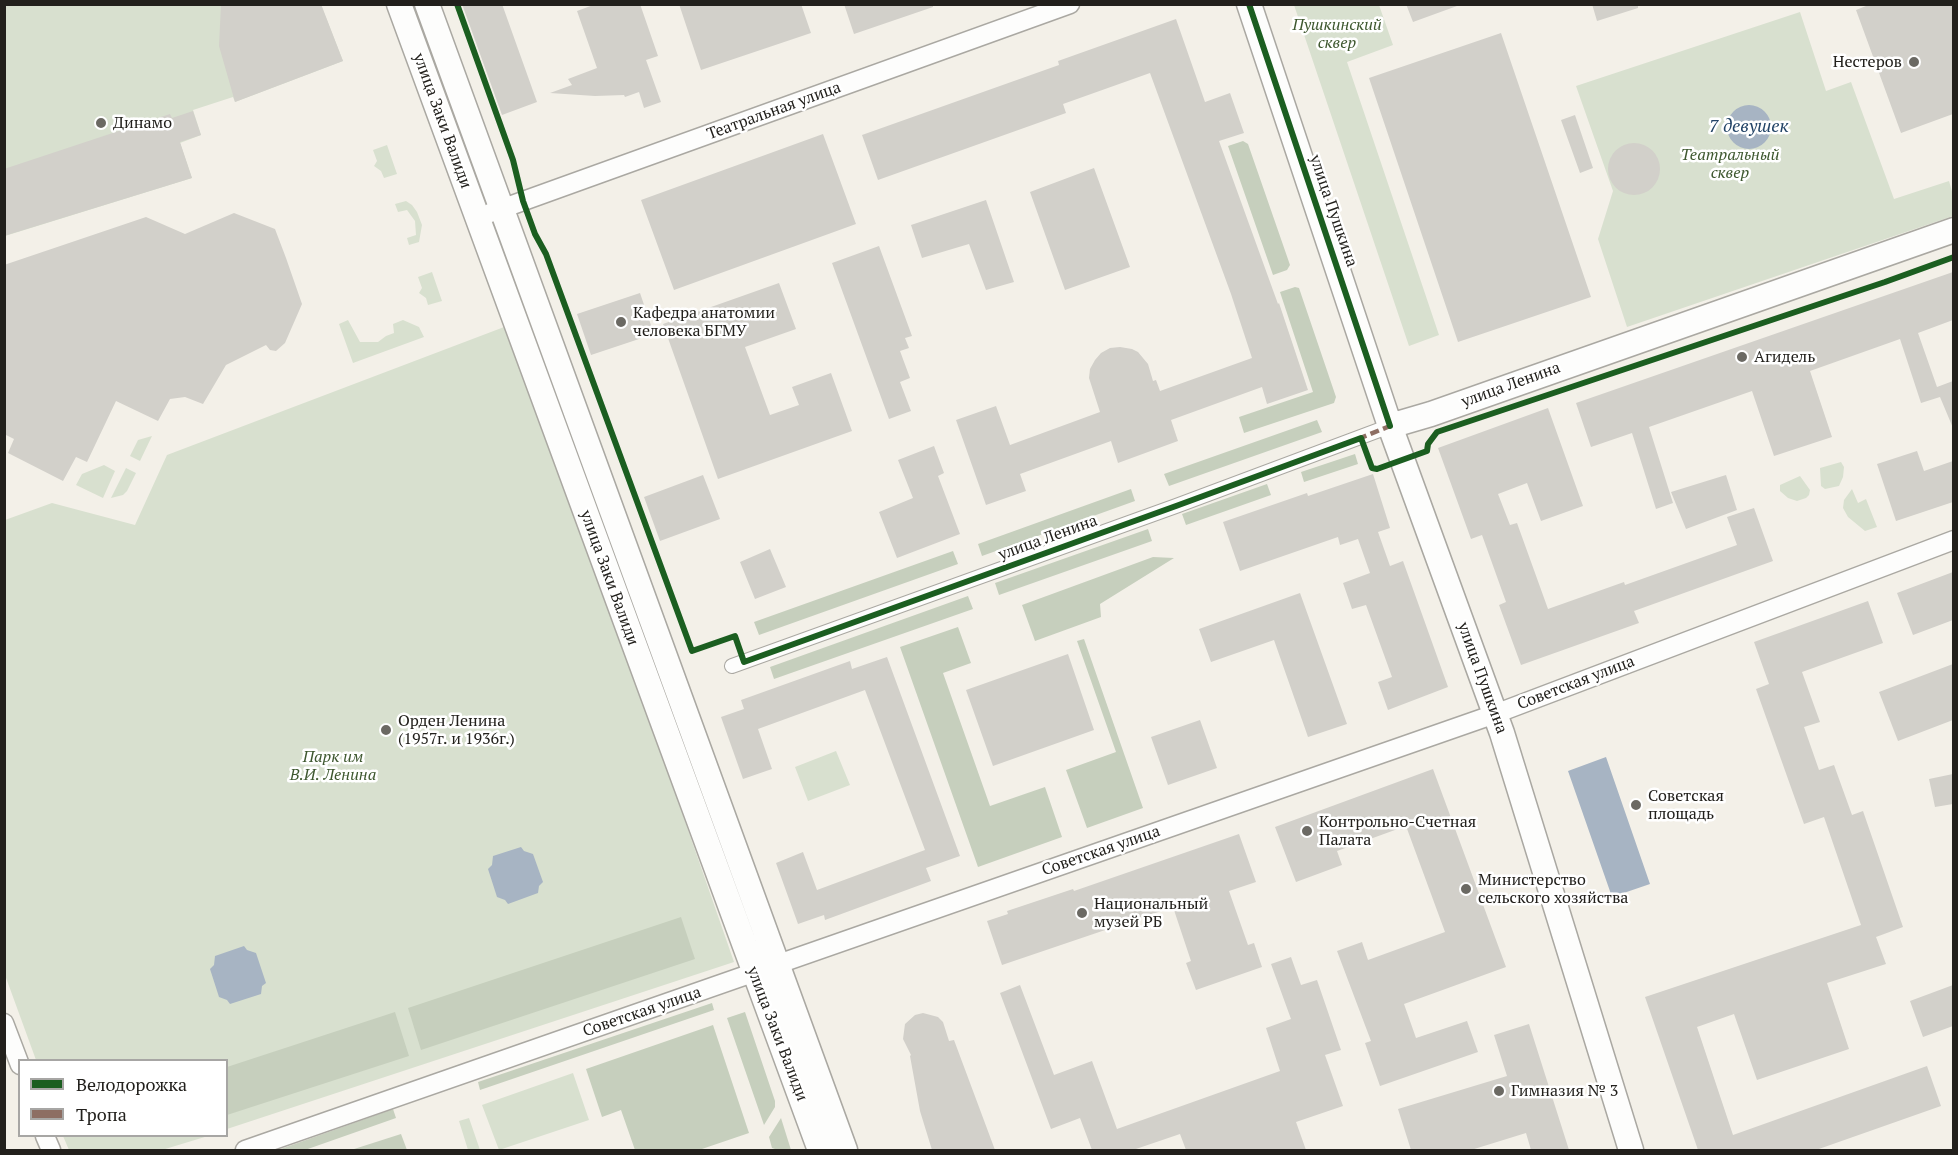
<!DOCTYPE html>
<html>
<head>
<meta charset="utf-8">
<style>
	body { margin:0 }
	#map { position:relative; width:1958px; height:1155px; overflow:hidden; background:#f3f0e8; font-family:"PT Serif",serif }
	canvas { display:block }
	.frame { position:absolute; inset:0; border:6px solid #22201c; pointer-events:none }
	.legend { position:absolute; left:18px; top:1059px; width:210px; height:78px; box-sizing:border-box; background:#fff; border:2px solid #a7a6a4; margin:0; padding:8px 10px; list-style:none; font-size:18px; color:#22201c }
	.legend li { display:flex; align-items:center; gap:12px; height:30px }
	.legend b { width:30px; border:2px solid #a7a6a4 }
</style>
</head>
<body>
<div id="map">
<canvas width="1958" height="1155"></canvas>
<div class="frame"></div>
<ul class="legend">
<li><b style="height:8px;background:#1b5e20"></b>Велодорожка</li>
<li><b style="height:8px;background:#8d6e63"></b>Тропа</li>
</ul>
</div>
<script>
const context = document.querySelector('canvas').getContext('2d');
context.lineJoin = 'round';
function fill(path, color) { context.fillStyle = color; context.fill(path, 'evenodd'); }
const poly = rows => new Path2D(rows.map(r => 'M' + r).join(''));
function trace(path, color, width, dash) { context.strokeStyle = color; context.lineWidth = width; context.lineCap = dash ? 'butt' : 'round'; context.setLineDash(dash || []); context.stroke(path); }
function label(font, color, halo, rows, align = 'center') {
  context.font = font + ' "PT Serif",serif'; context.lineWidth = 5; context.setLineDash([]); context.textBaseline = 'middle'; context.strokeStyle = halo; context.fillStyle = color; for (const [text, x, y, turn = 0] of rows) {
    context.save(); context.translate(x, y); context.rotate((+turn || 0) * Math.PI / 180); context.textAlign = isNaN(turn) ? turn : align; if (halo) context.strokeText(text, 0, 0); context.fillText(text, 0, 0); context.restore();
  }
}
fill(poly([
	[4,5,321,5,343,61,235,102,233,97,193,110,201,135,180,143,192,178,5,236],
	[1294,5,1379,5,1393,45,1347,62,1439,335,1409,346],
	[1800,12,1826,91,1851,82,1894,199,1949,181,1953,195,1953,216,1627,327,1598,239,1613,191,1576,86],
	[387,145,397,174,384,178,381,171,374,166,377,161,373,150],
	[406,201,412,205,417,212,422,225,419,242,409,245,407,238,416,235,415,221,407,210,398,212,395,204],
	[432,272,442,301,428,305,426,298,419,293,422,288,418,277],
	[348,320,360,342,378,342,386,336,394,333,393,324,403,320,419,327,424,337,353,363,339,324],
	[512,324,734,962,227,1129,226,1060,36,1060,5,975,5,520,52,503,135,525,167,455],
	[152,436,140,461,130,456,138,440],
	[1841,462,1844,467,1843,477,1839,486,1825,489,1821,486,1820,468],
	[104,465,115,471,103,498,76,485,82,474],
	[126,468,136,473,127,491,123,495,111,498],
	[1800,476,1810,490,1809,495,1806,498,1797,501,1788,498,1780,491,1780,485],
	[1852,489,1858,503,1866,499,1877,527,1865,531,1848,517,1843,508,1844,500],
	[836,751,850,785,808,801,795,767],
	[573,1073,589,1120,499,1150,482,1105],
	[469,1118,480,1150,468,1150,459,1121],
	[63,1136,208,1136,162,1150,69,1150]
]), '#d8e0cf');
fill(poly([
	[1243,141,1248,144,1290,265,1287,270,1273,275,1228,146],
	[1295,287,1299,288,1336,397,1334,403,1244,433,1239,417,1313,392,1280,292],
	[1317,420,1322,432,1169,486,1164,474],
	[1355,454,1358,464,1304,482,1301,472],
	[1267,484,1271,495,1186,525,1182,514],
	[1131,489,1135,501,982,556,978,544],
	[1148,529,1152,541,999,595,995,583],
	[953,551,958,564,759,635,754,622],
	[1153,557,1174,558,1100,604,1101,617,1035,641,1022,605],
	[968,596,973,609,774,679,770,667],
	[958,627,971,663,943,673,990,806,1045,787,1062,837,978,867,900,647],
	[1084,639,1143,808,1087,828,1066,770,1116,752,1077,641],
	[681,917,695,959,421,1050,408,1008],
	[712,1003,714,1010,480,1090,478,1082],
	[395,1012,409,1056,227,1115,227,1067],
	[745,1012,775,1101,775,1107,764,1125,727,1018],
	[713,1025,749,1133,699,1150,635,1150,621,1110,602,1117,586,1069],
	[393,1109,396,1118,305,1150,278,1150],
	[781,1118,791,1150,778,1150,772,1148,769,1137],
	[401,1134,407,1150,351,1150]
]), '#c6cfbd');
fill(poly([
	'1727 127a22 22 0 1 1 44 0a22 22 0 1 1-44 0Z',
	[1606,757,1650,884,1612,897,1568,771],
	[521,847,524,851,533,854,543,882,539,886,538,893,508,904,505,900,497,897,488,869,492,865,493,856],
	[244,946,247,950,256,953,266,983,262,986,261,994,230,1004,227,1000,219,997,210,969,214,965,215,956]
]), '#a7b4c3');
fill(poly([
	[221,4,321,4,343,61,235,102,219,46],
	[462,4,502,4,537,102,502,115],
	[596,4,640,4,658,56,646,60,661,102,644,108,639,92,625,97,624,95,595,96,550,93,572,85,568,79,597,68,577,11],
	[679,4,801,4,811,33,701,70],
	[844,4,933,4,933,7,854,34],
	[1406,4,1456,4,1457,6,1413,22],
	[1592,4,1638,4,1638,8,1597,21],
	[1871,4,1953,4,1953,114,1901,133,1856,10],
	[1176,19,1205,102,1230,93,1244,133,1219,141,1278,304,1279,303,1308,390,1267,404,1262,387,1171,420,1178,441,1118,463,1111,441,1020,474,1026,491,986,505,956,420,996,406,1010,445,1100,412,1089,378,1090,369,1095,360,1101,353,1110,348,1120,347,1132,349,1138,352,1148,364,1153,381,1156,380,1160,391,1252,358,1231,294,1150,73,1063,104,1066,113,878,180,862,135,1059,65,1058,61],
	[1501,33,1591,297,1458,342,1369,78],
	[193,111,201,135,180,142,192,178,4,236,4,169,170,114,172,118],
	[1575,115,1593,168,1580,173,1561,120],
	[823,134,856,224,674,290,641,200],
	'1608 169a26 26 0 1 1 52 0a26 26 0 1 1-52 0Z',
	[1094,168,1130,267,1065,290,1030,192],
	[986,200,1014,282,986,290,969,244,922,258,911,225],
	[234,213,275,229,286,258,302,304,285,343,276,351,270,350,266,345,226,365,203,404,185,397,170,399,158,421,116,401,87,462,76,457,63,481,8,453,14,439,4,434,4,265,146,217,185,234],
	[879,246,912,336,905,338,909,348,900,351,910,378,900,382,911,411,889,419,832,263],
	[1953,272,1953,320,1918,333,1937,387,1953,381,1953,428,1940,397,1921,403,1900,339,1810,371,1832,437,1774,456,1752,391,1649,427,1673,503,1656,509,1632,433,1591,447,1576,403],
	[779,283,796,329,745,347,770,415,799,405,792,387,831,373,852,431,718,479,663,324],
	[640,293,654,334,591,355,577,314],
	[1548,408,1583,506,1541,521,1527,483,1498,494,1510,525,1517,523,1548,609,1624,582,1625,585,1737,545,1727,517,1754,508,1773,561,1634,611,1639,623,1521,665,1499,605,1506,602,1482,535,1471,539,1438,448],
	[934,446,944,473,938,476,960,534,897,558,879,512,913,498,898,460],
	[1917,451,1924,471,1953,461,1953,502,1896,521,1877,464],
	[1373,474,1390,528,1378,532,1390,566,1403,561,1448,687,1388,710,1378,682,1392,677,1366,605,1352,609,1343,583,1370,573,1358,539,1340,545,1338,537,1240,571,1223,522,1307,493,1308,496],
	[703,475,720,519,660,541,644,497],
	[1726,475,1737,510,1686,529,1671,492],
	[770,549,786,587,755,599,740,562],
	[1953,572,1953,620,1913,635,1897,593],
	[1300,593,1347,724,1308,737,1274,640,1211,662,1199,629],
	[1868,601,1883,643,1802,672,1820,722,1804,727,1819,770,1834,765,1852,815,1863,811,1903,927,1876,937,1886,964,1827,983,1849,1049,1757,1080,1734,1014,1697,1027,1733,1135,1927,1066,1941,1106,1816,1150,1698,1150,1645,997,1861,925,1824,817,1804,824,1756,689,1769,684,1754,642],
	[1068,654,1094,730,993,766,966,690],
	[887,657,960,856,926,868,931,881,825,920,824,915,798,924,776,863,803,852,817,890,925,850,865,690,758,729,772,769,743,779,721,717,744,709,741,700,850,661,852,669],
	[1953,664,1953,720,1898,741,1879,692],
	[1200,720,1217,768,1168,785,1151,737],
	[1433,769,1506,967,1404,1004,1416,1038,1467,1021,1478,1052,1380,1086,1365,1043,1371,1041,1337,951,1362,942,1368,960,1445,932,1406,826,1337,851,1342,865,1296,882,1275,827],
	[1953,774,1953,804,1935,807,1929,779],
	[1239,834,1256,882,1229,891,1248,945,1254,943,1262,967,1196,990,1186,963,1191,961,1173,907,1002,965,987,921,1008,914,1007,911,1073,889,1074,891],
	[1291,957,1301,985,1317,980,1341,1050,1325,1055,1343,1106,1296,1122,1306,1150,1186,1150,1180,1134,1133,1150,1092,1150,1080,1118,1051,1129,1000,993,1020,985,1054,1075,1092,1061,1117,1129,1280,1071,1266,1028,1291,1019,1271,964],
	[1953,985,1953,1026,1923,1037,1910,1001],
	[923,1013,938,1017,943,1022,949,1041,954,1040,995,1150,932,1150,920,1111,910,1056,911,1055,903,1039,905,1024,915,1015],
	[1529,1024,1569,1150,1531,1150,1526,1133,1471,1150,1411,1150,1398,1109,1507,1076,1494,1035]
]), '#d2d0ca');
const pedestrian = poly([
	[732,666,1176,506,1390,426]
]);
const minor = poly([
	[490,213,1070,4],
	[4,1023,20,1065],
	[45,1136,51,1150],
	[245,1150,1495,714,1954,540]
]);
const secondary = poly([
	[399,4,820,1150],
	[427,4,845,1150],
	[1249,4,1390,426,1502,733,1631,1150],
	[1390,426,1431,414,1954,230]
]);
trace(pedestrian, '#aaa8a2', 16);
trace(minor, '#aaa8a2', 21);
trace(secondary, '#aaa8a2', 27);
trace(pedestrian, '#fdfdfc', 14);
trace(minor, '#fdfdfc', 18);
trace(secondary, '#fdfdfc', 24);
trace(poly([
	[1358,439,1390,426]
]), '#8d6e63', 4.5, [9, 4.5]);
trace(poly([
	[457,4,513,160,523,201,535,234,546,254,692,651,735,636,744,662,1176,506,1361,438,1372,468,1377,469,1427,451,1428,444,1437,432,1885,282,1954,257],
	[1249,4,1390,426]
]), '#1b5e20', 6);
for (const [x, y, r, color] of [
	[1914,62,6,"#6b6963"],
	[101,123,6,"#6b6963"],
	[621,322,6,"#6b6963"],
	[1742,357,6,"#6b6963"],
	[386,730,6,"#6b6963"],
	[1636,805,6,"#6b6963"],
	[1307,831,6,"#6b6963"],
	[1466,889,6,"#6b6963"],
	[1082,913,6,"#6b6963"],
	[1499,1091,6,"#6b6963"]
]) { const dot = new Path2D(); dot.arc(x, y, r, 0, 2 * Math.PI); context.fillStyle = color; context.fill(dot); trace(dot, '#fff', 2); }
label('italic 16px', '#3d572e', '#fff', [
	["Пушкинский",1337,25],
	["сквер",1337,43],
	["Театральный",1730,155],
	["сквер",1730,173],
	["Парк им",333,757],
	["В.И. Ленина",333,775]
]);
label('16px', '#22201c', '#fff', [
	["Нестеров",1902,62,"right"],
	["Динамо",113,123],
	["Кафедра анатомии",633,313],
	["человека БГМУ",633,331],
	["Агидель",1754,357],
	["Орден Ленина",398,721],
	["(1957г. и 1936г.)",398,739],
	["Советская",1648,796],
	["площадь",1648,814],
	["Контрольно-Счетная",1319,822],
	["Палата",1319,840],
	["Министерство",1478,880],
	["сельского хозяйства",1478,898],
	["Национальный",1094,904],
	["музей РБ",1094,922],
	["Гимназия № 3",1511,1091]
], 'left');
label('16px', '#22201c', '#fff', [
	["Театральная улица",774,111,-20],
	["улица Заки Валиди",442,121,70],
	["улица Пушкина",1333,211,71],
	["улица Ленина",1511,385,-20],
	["улица Ленина",1048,538,-20],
	["улица Заки Валиди",609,578,70],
	["улица Пушкина",1482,678,70],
	["Советская улица",1576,683,-21],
	["Советская улица",1101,851,-19],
	["Советская улица",642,1012,-19],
	["улица Заки Валиди",777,1034,69]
]);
label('italic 18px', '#224366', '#fff', [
	["7 девушек",1749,127]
]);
</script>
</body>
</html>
